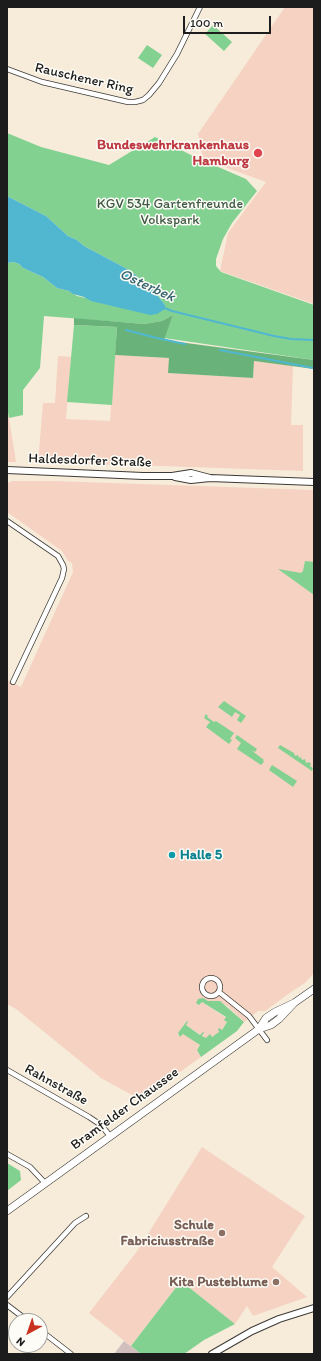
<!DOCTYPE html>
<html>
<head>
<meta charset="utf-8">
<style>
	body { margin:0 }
	#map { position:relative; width:321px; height:1361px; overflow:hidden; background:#f7ecda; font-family:Itim,sans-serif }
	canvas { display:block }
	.frame { position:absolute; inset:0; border:8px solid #1c1c1c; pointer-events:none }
	.north { position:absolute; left:8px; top:1313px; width:40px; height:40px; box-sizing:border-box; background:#fdfcf7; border:1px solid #a3a29f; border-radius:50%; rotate:220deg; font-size:11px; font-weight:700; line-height:16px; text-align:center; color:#1c1c1c }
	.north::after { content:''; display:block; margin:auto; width:14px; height:18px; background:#c8321e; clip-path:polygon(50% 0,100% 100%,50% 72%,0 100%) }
	.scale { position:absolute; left:183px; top:16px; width:88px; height:18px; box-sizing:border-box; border:2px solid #1c1c1c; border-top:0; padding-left:5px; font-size:12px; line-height:14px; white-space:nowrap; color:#1c1c1c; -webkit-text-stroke:3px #fdfcf7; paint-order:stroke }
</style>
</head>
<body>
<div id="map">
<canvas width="321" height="1361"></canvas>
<div class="frame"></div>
<div class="north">N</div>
<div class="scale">100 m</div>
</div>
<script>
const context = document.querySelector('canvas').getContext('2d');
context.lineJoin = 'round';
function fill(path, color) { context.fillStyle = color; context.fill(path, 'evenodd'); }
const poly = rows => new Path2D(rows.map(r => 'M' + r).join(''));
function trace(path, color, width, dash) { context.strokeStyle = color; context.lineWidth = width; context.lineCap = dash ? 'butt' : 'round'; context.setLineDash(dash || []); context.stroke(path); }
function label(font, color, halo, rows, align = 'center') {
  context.font = font + ' Itim,sans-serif'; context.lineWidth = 3; context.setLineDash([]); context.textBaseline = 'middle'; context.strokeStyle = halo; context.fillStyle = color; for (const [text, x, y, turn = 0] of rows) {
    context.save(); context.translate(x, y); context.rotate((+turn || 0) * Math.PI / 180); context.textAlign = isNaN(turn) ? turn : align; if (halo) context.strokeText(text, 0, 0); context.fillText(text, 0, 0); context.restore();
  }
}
fill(poly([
	[285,7,314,7,314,304,220,271,228,233,266,182,203,159,198,134],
	[115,355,169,358,169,373,253,378,254,361,293,366,291,425,303,425,303,471,162,466,38,463,43,403,55,403,58,356,71,357,66,419,110,421],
	[7,408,9,418,16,462,7,462],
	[12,481,54,481,314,490,314,973,305,983,291,992,265,1011,258,1011,244,1022,227,1006,215,1001,208,1001,203,998,199,1005,202,1002,226,1018,227,1022,220,1032,212,1037,206,1038,202,1036,204,1033,201,1035,186,1025,187,1021,178,1034,180,1037,183,1033,200,1045,197,1050,201,1057,141,1100,101,1078,16,1009,7,1004,7,680,21,687,73,572,72,563,68,561,62,551,7,512,7,483],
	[202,1147,305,1216,272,1267,307,1297,253,1316,247,1306,235,1324,181,1281,131,1346,89,1313,138,1250]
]), '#f5d2c2');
fill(poly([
	[124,1341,141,1354,114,1354]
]), '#d1bfbd');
fill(poly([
	[213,25,232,42,224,51,205,34],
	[147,45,162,55,153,68,138,58],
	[7,133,41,147,109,165,155,137,195,157,246,179,257,191,232,223,223,239,216,259,216,266,221,272,314,305,314,360,164,338,173,315,162,321,144,324,44,316,40,368,23,390,23,415,9,418,7,408,7,263,14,262,19,264,23,268,43,277,57,288,69,291,77,296,86,298,165,305,154,291,131,271,84,246,77,240,68,236,46,216,7,196],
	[74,325,117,327,112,405,67,402],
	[305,561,314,562,314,595,278,569,301,573,303,571],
	[224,701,246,716,241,723,237,720,240,715,235,712,232,717,218,707],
	[206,714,208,716,207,717,214,722,216,721,234,733,230,739,232,740,229,744,206,727,210,722,204,718],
	[237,735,257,749,255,752,251,750,264,760,263,761,264,762,261,765,237,749,241,743,235,738],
	[280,745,294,753,295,756,298,755,299,758,301,757,302,760,305,759,306,763,309,762,311,764,310,766,313,768,312,771,278,748],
	[272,765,297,781,293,787,269,770],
	[203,998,208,1001,220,1001,244,1022,237,1031,201,1057,197,1050,200,1045,183,1034,180,1037,178,1033,187,1021,188,1022,186,1025,200,1035,203,1032,204,1032,202,1036,206,1038,210,1034,212,1037,219,1032,218,1029,219,1028,222,1030,227,1022,224,1020,226,1017,202,1002,199,1005,196,1003,198,999],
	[7,1163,20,1171,21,1180,7,1191],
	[181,1281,235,1324,204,1340,187,1352,183,1354,141,1354,131,1346]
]), '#82d191');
fill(poly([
	[173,315,164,340,314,360,314,369,254,361,253,378,168,373,169,358,115,355,117,327,74,325,74,318,144,324,162,321]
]), '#69b37b');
fill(poly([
	[7,196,46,216,68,236,77,240,84,246,131,271,154,291,165,305,165,309,157,314,150,315,91,301,84,297,73,294,69,291,57,288,43,277,23,268,19,264,14,262,7,263]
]), '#51b7d0');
trace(poly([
	[162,307,172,311,274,336,291,339,314,340],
	[126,330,157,338,185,344],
	[220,350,313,368]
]), '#51b7d0', 2);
const minor = poly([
	[7,69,42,82,128,102,135,102,143,100,149,95,159,83,177,54,200,7],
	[7,521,58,556,63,565,64,569,62,578,13,682],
	'202 987a9 9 0 1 1 18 0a9 9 0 1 1-18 0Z',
	[219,992,249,1016,267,1040],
	[7,1070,89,1117,101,1125,110,1136],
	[7,1154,30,1167,45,1183],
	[7,1297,75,1223,86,1216],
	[7,1305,28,1321],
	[40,1330,71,1354]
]);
const tertiary = poly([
	[7,470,143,476,172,476,191,473,210,478],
	[175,477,191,480,210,478,314,482],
	[212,1354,252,1331,279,1319,314,1308]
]);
const primary = poly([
	[259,1029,266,1018,275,1012,294,1003,314,989],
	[7,1211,259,1029,271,1025,279,1019,294,1003]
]);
trace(minor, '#3d3b38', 6);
trace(tertiary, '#3d3b38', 8);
trace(primary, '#3d3b38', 8);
trace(minor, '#fff', 4.5);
trace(tertiary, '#fff', 6);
trace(primary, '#fff', 7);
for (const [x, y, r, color] of [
	[258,153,5,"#e0444e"],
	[172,855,4,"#0f9aa8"],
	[222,1233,4,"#8d6e63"],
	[276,1282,4,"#8d6e63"]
]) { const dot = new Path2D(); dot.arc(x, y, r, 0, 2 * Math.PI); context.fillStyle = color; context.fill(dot); trace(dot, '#fdfcf7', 1.5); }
label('14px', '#1c1c1c', '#fdfcf7', [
	["Rauschener Ring",84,79,13],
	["Haldesdorfer Straße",90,461,2],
	["Rahnstraße",56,1085,29],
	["Bramfelder Chaussee",125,1109,-36]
]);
label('bold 14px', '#be3a42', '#fdfcf7', [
	["Bundeswehrkrankenhaus",249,145],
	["Hamburg",249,161]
], 'right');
label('14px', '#405b45', '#fdfcf7', [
	["KGV 534 Gartenfreunde",170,204],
	["Volkspark",170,220]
]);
label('bold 14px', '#0d838f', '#fdfcf7', [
	["Halle 5",180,855]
], 'left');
label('bold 14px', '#785e54', '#fdfcf7', [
	["Schule",214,1225],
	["Fabriciusstraße",214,1241],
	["Kita Pusteblume",268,1282]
], 'right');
label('italic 15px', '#34626d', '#fdfcf7', [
	["Osterbek",147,286,25]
]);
</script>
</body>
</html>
